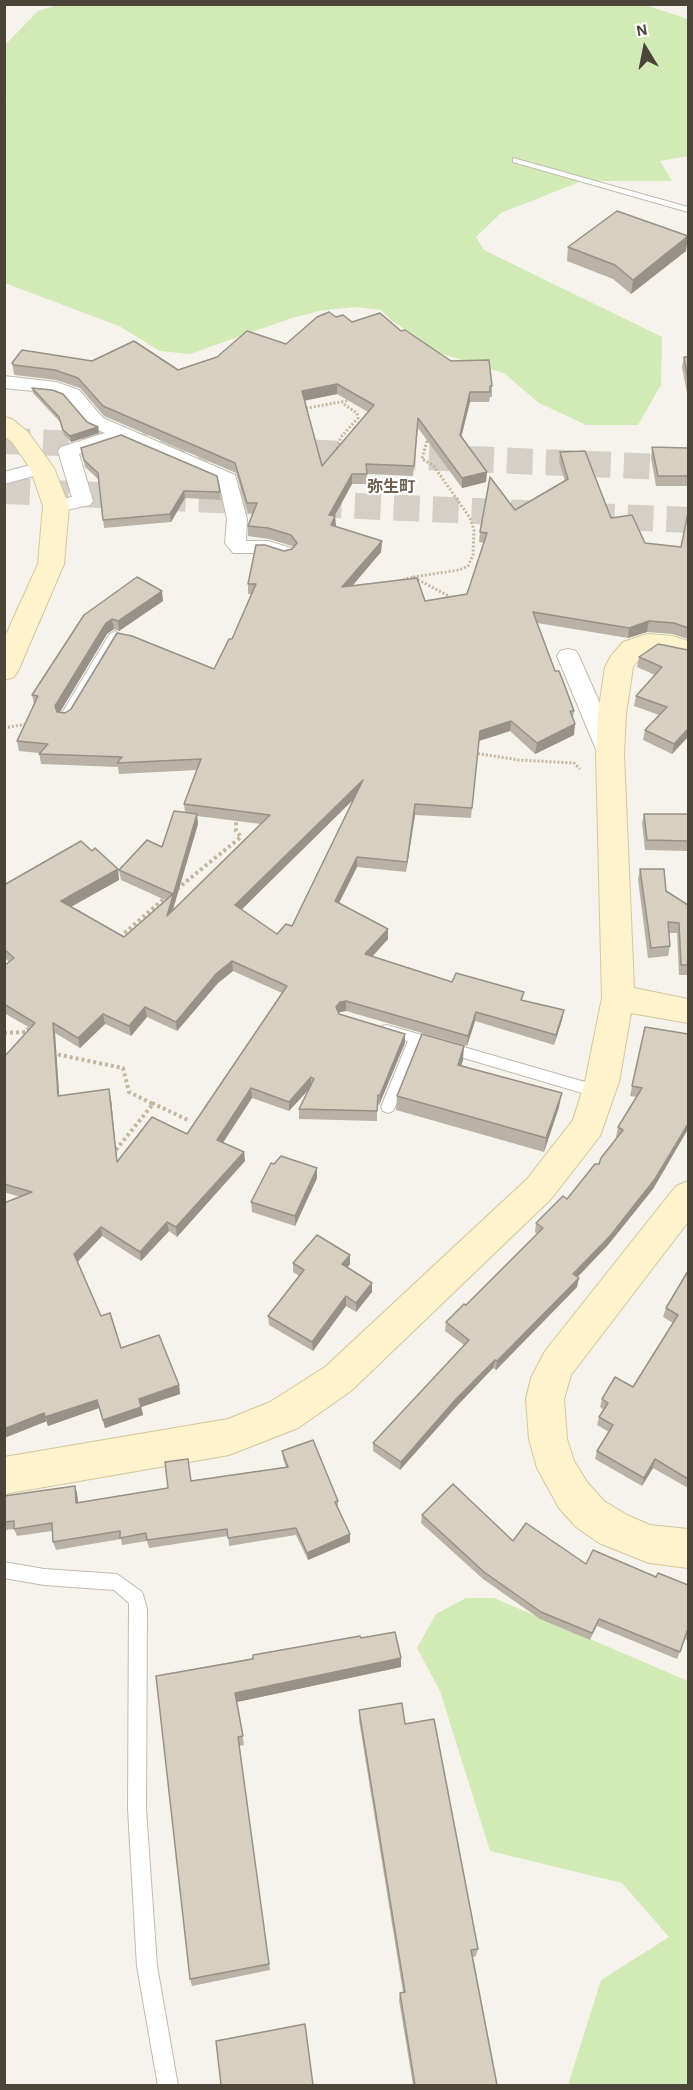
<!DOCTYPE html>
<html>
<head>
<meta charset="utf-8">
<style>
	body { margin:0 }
	#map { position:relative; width:693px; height:2090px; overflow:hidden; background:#f6f3ec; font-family:"Alegreya Sans",sans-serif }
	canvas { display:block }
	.frame { position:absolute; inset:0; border:6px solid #4b4439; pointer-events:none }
	.north { position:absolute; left:615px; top:18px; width:60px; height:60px; -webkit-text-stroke:4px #fff; paint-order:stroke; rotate:350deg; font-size:16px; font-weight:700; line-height:24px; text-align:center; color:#4b4439 }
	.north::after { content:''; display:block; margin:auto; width:21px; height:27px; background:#4b4439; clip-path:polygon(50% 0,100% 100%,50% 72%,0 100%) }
</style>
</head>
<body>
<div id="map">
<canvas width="693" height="2090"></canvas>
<div class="frame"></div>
<div class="north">N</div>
</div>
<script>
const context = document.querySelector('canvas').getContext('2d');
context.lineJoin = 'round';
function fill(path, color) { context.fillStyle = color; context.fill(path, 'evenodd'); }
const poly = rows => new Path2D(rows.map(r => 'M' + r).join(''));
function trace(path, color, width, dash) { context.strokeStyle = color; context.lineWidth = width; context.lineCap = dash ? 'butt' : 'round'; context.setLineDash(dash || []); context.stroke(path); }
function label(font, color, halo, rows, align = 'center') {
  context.font = font + ' "Alegreya Sans","Noto Sans JP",sans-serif'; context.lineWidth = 4.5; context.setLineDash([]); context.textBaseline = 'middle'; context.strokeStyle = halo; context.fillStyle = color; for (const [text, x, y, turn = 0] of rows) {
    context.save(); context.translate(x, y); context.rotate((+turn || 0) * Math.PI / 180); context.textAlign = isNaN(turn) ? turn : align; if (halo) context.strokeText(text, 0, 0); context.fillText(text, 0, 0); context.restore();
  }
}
fill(poly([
	[642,4,688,19,688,156,660,161,672,181,582,181,501,213,476,237,484,250,662,337,661,385,638,425,586,425,539,403,504,373,436,352,390,319,381,310,354,307,319,311,289,319,190,354,160,351,119,326,5,283,4,106,7,103,4,102,5,45,38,11,58,5],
	[466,1598,494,1598,688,1681,688,2085,568,2085,601,1980,669,1937,622,1883,490,1851,440,1691,417,1648,436,1614]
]), '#d2eab5');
trace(poly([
	[4,441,222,449],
	[273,451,688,468],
	[4,491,688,520]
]), '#d4d0c8', 26, [26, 13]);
const lane = poly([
	[513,158,688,207,688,212,513,162,513,158],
	[115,631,121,635,71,718,65,722,61,721,59,718,109,635,115,631],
	[387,1025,599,1086,604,1088,606,1092,604,1096,599,1098,420,1045,395,1107,393,1111,388,1113,383,1111,381,1107,408,1041,382,1034,380,1030,382,1026,387,1025],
	[4,1562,44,1569,117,1574,142,1592,144,1598,147,1609,146,1809,157,1966,178,2086,158,2086,137,1966,128,1809,129,1603,114,1590,44,1585,4,1578,4,1562]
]);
const street = poly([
	[4,376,56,382,79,390,103,418,235,475,247,519,246,541,268,541,291,548,295,553,291,558,284,559,266,553,233,553,225,543,227,519,219,482,122,440,79,454,93,501,90,505,56,512,49,510,46,506,49,502,72,497,58,451,61,447,105,433,89,426,65,398,53,393,4,388,4,376],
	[42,462,49,464,52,468,49,472,4,484,4,472,42,462],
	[568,649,576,651,579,656,622,754,618,760,610,762,602,760,598,754,557,656,560,651,568,649]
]);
const secondary = poly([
	[4,417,12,419,28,432,54,468,69,506,64,564,18,671,14,677,4,680,4,639,38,564,43,506,30,468,12,442,4,436,4,417],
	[647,634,672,636,688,641,688,659,670,654,649,652,643,654,633,667,626,714,624,754,634,988,688,999,688,1023,631,1013,619,1082,600,1136,551,1199,351,1391,298,1428,229,1455,4,1494,4,1457,228,1419,270,1402,325,1367,527,1179,573,1120,585,1082,602,998,596,754,598,714,605,667,611,656,623,642,647,634],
	[688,1181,688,1222,571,1375,564,1399,567,1439,574,1461,587,1482,604,1501,627,1515,650,1525,688,1529,688,1568,649,1563,599,1543,576,1527,559,1508,537,1468,529,1439,526,1399,531,1378,545,1351,676,1186,688,1181]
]);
trace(lane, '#c2bbae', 2);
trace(street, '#c2bbae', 2);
trace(secondary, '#d6c79b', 2);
trace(poly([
	[302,409,351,400],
	[336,452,341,437,358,418,357,413,342,403],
	[413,577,459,570,468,566,473,555,474,530,470,518,433,465,422,459,428,437],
	[399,581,413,577,454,599],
	[4,728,27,724],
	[474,753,519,760,574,763,580,769]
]), '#c4b79f', 3, [2, 2]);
trace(poly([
	[177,889,241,837,236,831,236,818],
	[120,937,166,897],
	[4,1033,25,1032,32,1025],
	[53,1051,60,1055,123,1068,129,1092,153,1104,115,1151],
	[152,1103,190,1121]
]), '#c4b79f', 4, [3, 3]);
fill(lane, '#fff');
fill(street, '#fff');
fill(secondary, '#fff3cd');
fill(poly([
	[671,4,688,4,688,5,676,6],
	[568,247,686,251,631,294,613,279,567,261],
	[336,317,352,322,401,331,492,386,492,397,490,397,489,402,470,402,461,437,486,482,462,488,418,428,413,476,367,474,367,484,352,484,334,516,335,516,336,527,382,541,381,552,352,586,425,601,467,594,484,543,479,542,480,532,565,481,559,462,560,452,611,518,645,543,681,547,688,513,688,639,672,634,647,632,628,638,537,623,555,671,574,711,573,719,574,735,535,754,510,731,479,741,471,818,415,815,406,872,357,867,339,903,388,929,388,939,372,957,452,982,523,1000,562,1020,554,1045,475,1021,467,1046,346,1011,340,1012,339,1014,405,1034,405,1043,379,1105,377,1104,377,1121,299,1119,299,1109,309,1089,289,1111,252,1098,223,1143,244,1152,245,1161,177,1237,169,1231,141,1261,102,1236,78,1262,101,1316,121,1348,179,1385,180,1394,141,1407,143,1415,105,1428,99,1408,48,1426,47,1421,4,1438,4,1203,20,1197,4,1192,4,1057,30,1028,4,1013,4,966,9,962,4,957,4,885,92,851,118,869,119,880,71,907,124,937,165,900,121,880,119,870,162,847,185,813,184,804,197,770,119,774,118,767,41,764,39,753,19,751,17,741,34,704,32,695,84,615,163,601,119,631,114,629,107,634,60,712,65,713,214,669,232,639,251,594,248,594,248,584,284,551,292,549,293,548,292,546,269,539,248,536,248,526,253,513,248,513,236,473,104,416,80,388,56,380,15,375,14,374,12,363,92,361,178,370,286,344],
	[337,394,368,412,322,466,304,401],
	[354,799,292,926,277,934,242,909],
	[197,816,261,824,173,910,198,824],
	[233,971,282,993,187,1134,117,1161,111,1099,59,1096,55,1033,80,1048,105,1024,131,1036,147,1017,177,1031,218,983],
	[684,357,688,357,688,398,682,367],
	[32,388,87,422,98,427,99,433,71,442,64,435,60,422,33,393],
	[652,447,688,448,688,486,656,486,651,458],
	[81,448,220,492,221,500,185,498,171,522,104,528,99,480,85,467],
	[688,650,688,738,687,738,672,754,643,740,645,730,659,715,634,706,636,696,655,675,637,667,639,657],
	[644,814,688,814,688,851,645,850,642,823],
	[640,869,666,891,688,905,688,975,679,975,677,933,669,933,670,946,668,956,648,958,638,879],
	[645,1027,688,1034,688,1129,653,1189,608,1245,577,1277,577,1287,496,1370,493,1368,455,1408,400,1470,373,1451,373,1443,464,1345,445,1331,446,1322,466,1305,537,1234,535,1232,536,1223,567,1199,599,1164,617,1138,616,1137,618,1127,637,1097,630,1096],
	[463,1060,461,1065,559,1107,544,1152,396,1110,397,1096],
	[274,1164,317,1168,317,1178,295,1226,252,1212,251,1202],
	[293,1263,350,1264,347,1268,372,1292,356,1312,346,1306,313,1351,269,1325,268,1316,299,1276,293,1272],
	[688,1271,688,1488,653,1468,642,1486,595,1459,597,1451,609,1432,597,1425,599,1417,604,1410,600,1407,602,1399,633,1387,673,1323,663,1317,666,1308],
	[282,1451,338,1501,338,1508,350,1542,308,1560,296,1535,229,1546,228,1536,149,1548,147,1541,122,1545,121,1539,56,1550,53,1542,52,1531,17,1536,14,1529,4,1530,4,1496,75,1486,77,1493,78,1503,168,1488,191,1481,286,1467,283,1459],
	[422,1515,513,1541,586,1564,656,1577,688,1585,688,1641,685,1639,677,1659,597,1626,590,1640,540,1619,483,1579,421,1523],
	[361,1638,401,1667,237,1702,244,1745,239,1746,270,1970,192,1986,190,1979,156,1676],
	[359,1710,405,1724,478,1949,476,1956,473,1957,497,2085,413,2085,399,2000,400,1993,403,1992,359,1720]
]), '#bab2a6');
fill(poly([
	[688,236,686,251,631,294,633,280],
	[337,384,337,394,302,401,302,391],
	[470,392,470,402,459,446,460,435],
	[98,427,99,433,71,442,70,436],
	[487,472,486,482,462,488,462,478],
	[352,474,352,484,329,526,329,515],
	[184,491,185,498,171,522,170,514],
	[335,516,336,527,331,525],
	[382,541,381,552,342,598,342,587],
	[162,591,163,601,119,631,118,621],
	[112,619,114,629,107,634,57,717,55,706,106,623],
	[649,621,647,632,628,638,629,628],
	[511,721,510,731,479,741,471,818,480,731],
	[575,724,574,735,535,754,537,743],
	[688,729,687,738,672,754,674,744],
	[363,780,363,790,236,915,235,905],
	[415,804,415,815,406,872,407,862],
	[197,814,198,824,168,926,167,916],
	[357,857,357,867,335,911,335,901],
	[118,869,119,880,63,911,61,901],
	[388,929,388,939,365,964,365,954],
	[232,961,233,971,218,983,177,1031,176,1022,217,973],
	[346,1001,346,1011,340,1012,336,1017,336,1007,340,1002],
	[145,1007,147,1017,131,1036,129,1026],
	[564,1010,562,1020,554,1045,556,1035],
	[476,1012,475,1021,467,1046,468,1036],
	[103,1014,105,1024,80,1048,78,1038],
	[53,1023,55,1033,60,1106,58,1096],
	[405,1034,405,1043,379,1105,380,1095],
	[464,1046,463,1060,457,1079,458,1065],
	[311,1077,311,1087,289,1111,289,1102],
	[251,1088,252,1098,218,1150,217,1140],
	[109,1089,111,1099,118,1172,117,1162],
	[562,1093,559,1107,544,1152,546,1138],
	[688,1124,688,1129,653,1189,608,1245,572,1283,573,1274],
	[244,1152,245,1161,177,1237,176,1227],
	[317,1168,317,1178,295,1226,295,1216],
	[167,1222,169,1231,141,1261,140,1252],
	[101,1227,102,1236,76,1263,74,1254],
	[350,1255,350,1264,342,1274,342,1264],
	[579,1278,577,1287,496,1370,497,1361],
	[372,1283,372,1292,356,1312,356,1303],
	[346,1296,346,1306,313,1351,312,1342],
	[495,1360,493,1368,455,1408,400,1470,401,1462,456,1399],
	[179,1385,180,1394,141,1407,143,1415,105,1428,103,1420,139,1399],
	[97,1400,99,1408,48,1426,45,1417],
	[44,1413,47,1421,4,1438,4,1429],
	[655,1459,653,1468,642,1486,644,1478],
	[75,1486,77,1493,79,1510,76,1503],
	[350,1534,350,1542,308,1560,307,1553],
	[401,1658,401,1667,237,1702,235,1693]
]), '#979187');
const building = poly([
	[617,211,688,236,633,280,615,265,568,247,617,211],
	[329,312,336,317,343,315,352,322,380,313,401,331,405,330,451,361,489,360,492,386,490,386,490,392,470,392,460,435,487,472,462,478,418,418,414,466,366,464,367,474,352,474,329,515,335,516,331,525,382,541,342,587,417,578,425,601,467,594,487,533,480,532,490,477,515,510,568,479,560,452,585,451,611,518,632,515,645,543,681,547,688,513,688,628,674,623,649,621,629,628,533,612,555,671,559,671,563,681,574,711,570,711,575,724,537,743,511,721,480,731,472,808,415,804,407,862,357,857,335,901,388,929,365,954,452,982,456,973,524,992,521,1000,564,1010,556,1035,476,1012,468,1036,346,1001,340,1002,336,1007,339,1014,405,1034,380,1095,378,1095,377,1111,299,1109,314,1079,311,1077,289,1102,251,1088,217,1140,244,1152,176,1227,167,1222,140,1252,101,1227,74,1254,101,1316,110,1313,121,1348,159,1335,179,1385,139,1399,141,1407,103,1420,97,1400,45,1417,44,1413,4,1429,4,1203,32,1192,4,1184,4,1057,35,1023,4,1004,4,966,14,958,4,949,4,885,81,841,92,851,95,848,118,869,61,901,124,937,173,894,119,870,147,840,162,847,174,811,197,814,167,916,270,815,184,804,201,759,117,763,122,757,39,754,48,744,17,741,38,696,32,695,84,615,137,577,162,591,118,621,112,619,106,623,55,706,57,712,65,713,71,709,117,633,132,636,214,669,229,639,232,639,256,584,248,584,256,545,265,545,284,551,292,549,297,543,291,535,268,528,248,526,257,503,247,503,235,463,103,406,78,378,55,370,14,365,12,363,22,350,92,361,134,341,178,370,217,357,247,331,286,344,317,317,329,312],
	[337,384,374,405,322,466,302,391,337,384],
	[363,780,292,926,286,924,277,934,235,905,363,780],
	[232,961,287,986,187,1134,152,1117,117,1162,109,1089,58,1096,53,1023,78,1038,103,1014,129,1026,145,1007,176,1022,217,973,232,961],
	[684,357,688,357,688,380,684,357],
	[32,388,52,390,63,394,87,422,98,427,70,436,63,430,59,417,32,388],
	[121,435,217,476,220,492,184,491,170,514,103,520,98,473,84,460,81,448,121,435],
	[652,447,688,448,688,476,658,476,652,447],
	[658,644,688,650,688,729,674,744,645,730,667,707,636,696,662,667,639,657,658,644],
	[644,814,688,814,688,841,647,840,644,814],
	[640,869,664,869,666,891,688,905,688,965,681,965,679,923,668,922,670,946,651,948,640,869],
	[645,1027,688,1034,688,1124,655,1179,610,1236,573,1274,579,1278,497,1361,495,1360,456,1399,401,1462,373,1443,469,1340,446,1322,464,1304,466,1305,543,1228,536,1223,563,1196,567,1199,595,1164,599,1164,601,1158,623,1130,618,1127,642,1088,632,1086,645,1027],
	[422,1034,464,1046,458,1065,562,1093,546,1138,397,1096,422,1034],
	[281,1156,317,1168,295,1216,251,1202,271,1163,274,1164,281,1156],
	[317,1235,350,1255,342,1264,372,1283,356,1303,346,1296,312,1342,268,1316,304,1270,293,1263,317,1235],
	[688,1271,688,1479,655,1459,644,1478,597,1451,613,1425,599,1417,608,1403,602,1399,615,1377,633,1387,678,1315,666,1308,688,1271],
	[313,1440,338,1501,335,1502,350,1534,307,1553,296,1528,228,1538,227,1529,147,1540,146,1533,120,1538,120,1531,53,1542,52,1523,14,1529,14,1521,4,1522,4,1496,75,1486,76,1503,168,1488,165,1462,188,1459,191,1481,288,1467,282,1451,313,1440],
	[453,1484,513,1541,526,1523,586,1564,593,1550,656,1577,658,1573,688,1585,688,1632,687,1631,680,1652,599,1619,592,1633,541,1612,484,1572,422,1515,453,1484],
	[395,1632,401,1658,235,1693,243,1736,238,1737,269,1964,190,1979,156,1676,253,1659,253,1655,360,1636,361,1638,395,1632],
	[402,1703,405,1724,434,1719,478,1949,471,1950,497,2085,415,2085,400,1993,405,1992,359,1710,402,1703],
	[305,2024,313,2085,221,2085,216,2041,305,2024]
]);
fill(building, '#d8cfc1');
trace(building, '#979187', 1.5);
label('bold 16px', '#6e6250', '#fff', [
	["弥生町",391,487]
]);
</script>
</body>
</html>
